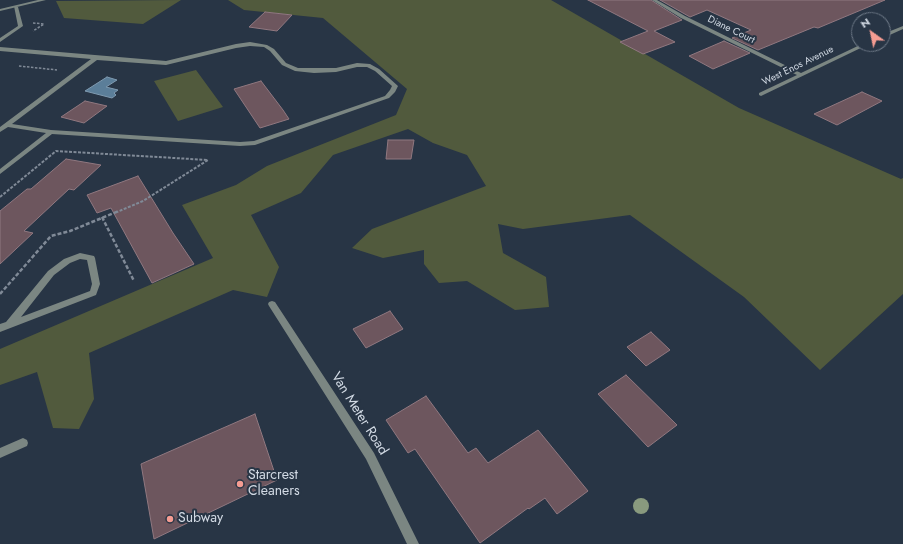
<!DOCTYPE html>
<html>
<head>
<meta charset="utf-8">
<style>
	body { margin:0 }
	#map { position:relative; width:903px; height:544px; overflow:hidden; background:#283545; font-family:Jost,sans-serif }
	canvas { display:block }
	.north { position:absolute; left:851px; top:12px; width:40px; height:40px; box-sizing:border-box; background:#283545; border:1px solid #6c7785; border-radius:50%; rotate:327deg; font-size:11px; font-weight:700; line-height:16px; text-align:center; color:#d2dae4 }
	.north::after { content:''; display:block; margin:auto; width:14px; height:18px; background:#f59c92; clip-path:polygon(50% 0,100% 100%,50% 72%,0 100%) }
</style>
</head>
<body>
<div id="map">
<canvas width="903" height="544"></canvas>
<div class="north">N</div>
</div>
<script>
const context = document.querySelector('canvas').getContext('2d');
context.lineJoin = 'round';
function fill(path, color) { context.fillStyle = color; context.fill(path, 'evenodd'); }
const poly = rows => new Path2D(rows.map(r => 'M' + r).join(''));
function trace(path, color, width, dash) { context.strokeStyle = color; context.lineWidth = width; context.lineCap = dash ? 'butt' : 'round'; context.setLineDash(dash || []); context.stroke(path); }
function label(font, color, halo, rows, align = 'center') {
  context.font = font + ' Jost,sans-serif'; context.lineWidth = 4; context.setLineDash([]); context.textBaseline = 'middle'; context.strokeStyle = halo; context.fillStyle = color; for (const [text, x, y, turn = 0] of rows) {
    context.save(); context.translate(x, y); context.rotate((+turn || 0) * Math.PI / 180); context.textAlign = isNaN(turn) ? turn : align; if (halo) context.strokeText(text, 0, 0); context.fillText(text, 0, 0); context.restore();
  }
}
fill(poly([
	[181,0,143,24,64,18,56,1],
	[228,0,551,0,739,108,901,179,903,178,903,294,820,370,744,297,630,215,523,229,498,224,503,253,546,277,549,307,515,310,467,281,439,283,424,264,424,250,383,258,352,248,372,229,486,186,467,155,433,143,408,129,333,155,301,193,251,215,279,267,267,297,233,290,89,353,94,399,79,429,53,428,37,372,0,385,0,349,213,258,182,205,236,185,267,166,396,115,407,89,323,18,244,10],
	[196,70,223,107,178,121,154,81]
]), '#515a3d');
const water = poly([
	[107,77,117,80,106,87,118,90,114,93,116,95,112,98,85,91,107,77]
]);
fill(water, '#5b7e99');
trace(water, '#7f9ab0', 1);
const building = poly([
	[588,0,651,0,682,20,654,31,675,42,643,54,620,42,648,31,588,0],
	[660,0,885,0,818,28,814,27,758,50,732,38,751,30,707,10,690,17,660,0],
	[265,12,292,15,277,31,249,27,265,12],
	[724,41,750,53,713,69,689,56,724,41],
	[261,81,283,110,289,119,260,128,234,89,261,81],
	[862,92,882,101,837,125,814,114,862,92],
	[85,101,107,106,84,123,61,117,85,101],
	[388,140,414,140,411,159,386,159,388,140],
	[66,159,101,165,74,190,69,189,24,231,33,233,0,264,0,211,27,189,31,189,66,159],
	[138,176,173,233,194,264,152,283,111,208,97,213,87,195,138,176],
	[390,311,403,329,366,348,353,329,390,311],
	[651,332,670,350,646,366,627,347,651,332],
	[626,375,677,425,648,447,598,394,626,375],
	[426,396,468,453,476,448,488,463,538,430,588,491,557,514,545,498,529,509,528,508,480,543,415,449,408,453,386,420,426,396],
	[255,414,277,480,154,539,141,464,255,414]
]);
fill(building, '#6d565e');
trace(building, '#907880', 1);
trace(poly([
	[33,23,44,24,33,31],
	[19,66,57,70]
]), '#808a97', 1.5, [2.5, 1.5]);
trace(poly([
	[0,197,56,151,208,160,143,201,117,212]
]), '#808a97', 2, [3, 1.5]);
trace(poly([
	[102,217,134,281],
	[0,294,51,236,70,231,119,211]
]), '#808a97', 2.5, [4, 2]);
fill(poly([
	[14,6,18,7,23,26,0,42,0,38,18,26,14,6],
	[250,42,267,45,274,49,286,63,298,68,336,68,357,63,370,64,379,69,398,86,395,92,389,98,255,145,240,146,52,134,0,174,0,169,46,133,8,127,0,132,0,127,91,59,0,51,0,47,166,61,236,44,250,42],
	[250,46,264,47,270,51,282,65,295,71,314,73,336,72,357,67,367,67,375,71,392,86,390,90,385,96,254,141,240,142,51,130,12,124,97,60,166,65,236,48,250,46],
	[80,253,94,256,95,258,100,284,96,295,0,332,0,324,6,322,48,271,64,259,80,253],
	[80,259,87,260,92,284,90,291,21,317,54,275,70,263,80,259],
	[23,438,27,440,28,443,27,446,0,458,0,448,23,438]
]), '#7b8682');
fill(poly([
	[38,0,46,0,0,11,0,9,38,0],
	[652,0,657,0,685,16,801,73,862,44,869,44,761,96,759,95,759,93,797,75,681,18,652,0],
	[903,26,903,29,883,38,883,34,903,26],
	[272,301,275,302,374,453,419,544,407,544,366,459,269,306,268,304,269,302,272,301]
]), '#7b8682');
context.fillStyle = '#899a7e';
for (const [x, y] of [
	[641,506]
]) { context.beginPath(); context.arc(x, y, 8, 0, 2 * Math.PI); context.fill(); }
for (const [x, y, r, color] of [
	[240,484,4,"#f59c92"],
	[170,519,4,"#f59c92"]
]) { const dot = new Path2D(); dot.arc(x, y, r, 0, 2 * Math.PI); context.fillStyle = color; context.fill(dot); trace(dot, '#283545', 1.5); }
label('10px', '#d2dae4', '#283545', [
	["Diane Court",731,30,26],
	["West Enos Avenue",798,66,-26]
]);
label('14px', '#d2dae4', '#283545', [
	["Van Meter Road",359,414,58]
]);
label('14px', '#d2dae4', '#283545', [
	["Starcrest",248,476],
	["Cleaners",248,492],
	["Subway",178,519]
], 'left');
</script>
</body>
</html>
